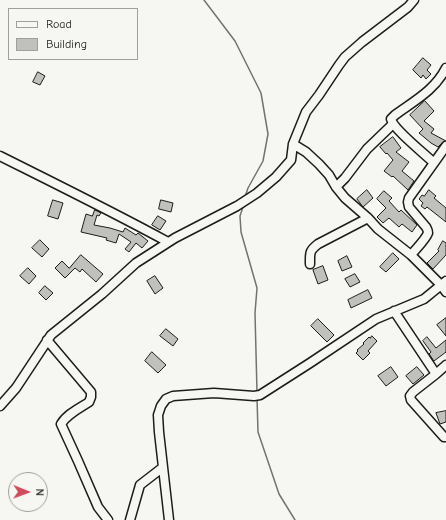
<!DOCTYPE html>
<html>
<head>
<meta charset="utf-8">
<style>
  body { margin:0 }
  #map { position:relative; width:446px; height:520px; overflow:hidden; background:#f6f6f2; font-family:"Comic Neue",sans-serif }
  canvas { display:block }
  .legend { position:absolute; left:8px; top:8px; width:130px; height:52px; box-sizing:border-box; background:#f6f6f2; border:1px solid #9f9f9c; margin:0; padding:5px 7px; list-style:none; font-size:12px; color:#1c1c1c }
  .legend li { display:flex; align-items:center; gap:8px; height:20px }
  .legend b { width:20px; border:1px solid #9f9f9c }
  .north { position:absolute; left:8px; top:472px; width:40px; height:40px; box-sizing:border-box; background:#f6f6f2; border:1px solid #9f9f9c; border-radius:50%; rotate:91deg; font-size:11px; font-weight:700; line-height:16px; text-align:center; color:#1c1c1c }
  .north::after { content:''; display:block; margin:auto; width:14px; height:18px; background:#d1495b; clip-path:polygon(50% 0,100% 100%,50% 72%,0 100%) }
</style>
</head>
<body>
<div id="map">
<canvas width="446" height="520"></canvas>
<ul class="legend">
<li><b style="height:5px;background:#f6f6f2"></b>Road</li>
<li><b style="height:11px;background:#c0c0bd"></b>Building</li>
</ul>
<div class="north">N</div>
</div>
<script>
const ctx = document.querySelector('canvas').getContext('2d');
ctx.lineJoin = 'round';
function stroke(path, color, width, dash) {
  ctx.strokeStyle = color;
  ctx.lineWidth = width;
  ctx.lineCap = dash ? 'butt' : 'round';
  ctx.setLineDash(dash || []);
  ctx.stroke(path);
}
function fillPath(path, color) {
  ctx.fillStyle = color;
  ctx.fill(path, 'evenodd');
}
stroke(new Path2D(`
  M204,0l31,41 26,52 7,41 -5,27 -15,27 -3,9
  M243,207l-3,9 1,16 16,56 -2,25 2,79
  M257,398l1,34 21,62 16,26`), '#727271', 1.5);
const building = new Path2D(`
  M423,58l8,7 -4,5 4,4 -5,5 -3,-4 -2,3 -8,-8z
  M38,72l7,4 -5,9 -7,-3z
  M425,101l9,10 -10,10 10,8 -3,4 15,8 -4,2 -4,4 -7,-4 -12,-10 4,-4 -13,-14z
  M393,137l8,11 -5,4 13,10 -7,9 12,10 -6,9 -15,-14 -1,1 -8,-6 9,-11 -6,-7 -1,1 -6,-7z
  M367,190l6,8 -10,9 -6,-8z
  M429,190l7,6 -2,2 12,10v14l-19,-15 -2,2 -4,-3 2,-3 -4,-4 3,-4 2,1z
  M384,191l8,7 -3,3 10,11 2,-2 16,15 -5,7 -10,-8 -3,3 -10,-9 -6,5 -6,-6 9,-9 -9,-9z
  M53,200l10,3 -5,16 -10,-3z
  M161,200l12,3 -2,9 -12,-3z
  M95,210l6,3 -2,3 -2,-1 -3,10 16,3 13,4 2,-4 11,7 2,-2 10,8 -6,7 -6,-5 -7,9 -4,-3 6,-7 -12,-8 -3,9 -10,-3 1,-2 -26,-6 5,-18 6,2z
  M158,216l8,5 -6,9 -8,-5z
  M40,240l9,9 -7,8 -10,-9z
  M443,241l3,2v12l-13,14 -6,-6 12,-12 -1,-1z
  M393,253l6,6 -13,13 -6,-5z
  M81,255l22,19 -7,8 -14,-13 -2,3 -5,-4 -10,10 -10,-10 7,-7 7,7z
  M347,256l5,11 -10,4 -4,-10z
  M323,266l5,14 -10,4 -5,-14z
  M28,268l8,8 -7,8 -9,-8z
  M355,274l5,8 -10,5 -5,-8z
  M155,276l8,12 -8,6 -8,-13z
  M45,286l8,7 -7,7 -7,-7z
  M368,290l4,8 -21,10 -3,-8z
  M446,318v18l-9,-11z
  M318,319l16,16 -7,7 -16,-16z
  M166,329l12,10 -5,7 -13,-10z
  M372,336l5,5 -9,10 2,2 -7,7 -7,-7 2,-2 -1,-1 7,-6 -1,-1 6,-6 1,1z
  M427,337l9,11 10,-8v12l-12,9 -5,-7 2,-2 -8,-11z
  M152,352l14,13 -8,8 -13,-12z
  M391,367l7,10 -12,9 -8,-10z
  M417,367l7,8 -11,9 -7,-8z
  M446,411v11l-6,2 -4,-11z`);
fillPath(building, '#c0c0bd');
stroke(building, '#1c1c1c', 1);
const minor = new Path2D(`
  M293,144l13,8 13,12 10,11 7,12 9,11 23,20 10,11 33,26 30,30 5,7
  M0,156c56,28 113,56 168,86
  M434,163c-9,-9 -41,-34 -43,-44l4,-4c19,-14 40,-25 51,-47
  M336,187l9,-9 22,-29 26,-25
  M411,255c4,-5 15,-16 17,-22 0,-3 -1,-4 -2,-6l-17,-20 -1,-5 1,-4 37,-52
  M310,264c0,-11 -1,-13 8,-20l50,-26
  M394,311l42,63 -23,18 -3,4 1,4 33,37h2
  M47,340l44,52v5l-2,5c-9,6 -22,12 -28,22l17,37 20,46 10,13
  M436,374l10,-9
  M0,406l16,-18 35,-53 51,-41 34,-31 39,-25 62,-32 20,-13 19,-16 15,-17 2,-16 13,-32 13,-17 20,-30 6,-8 17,-15 46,-35 6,-7
  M130,520l10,-35 22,-17
  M169,520l-10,-88 -1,-17 3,-9 5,-7 7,-3 41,-3 40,3 6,-1 50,-32 66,-44 48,-20 22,-18`);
stroke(minor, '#1c1c1c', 11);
stroke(minor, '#f6f6f2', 8);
</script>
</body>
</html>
